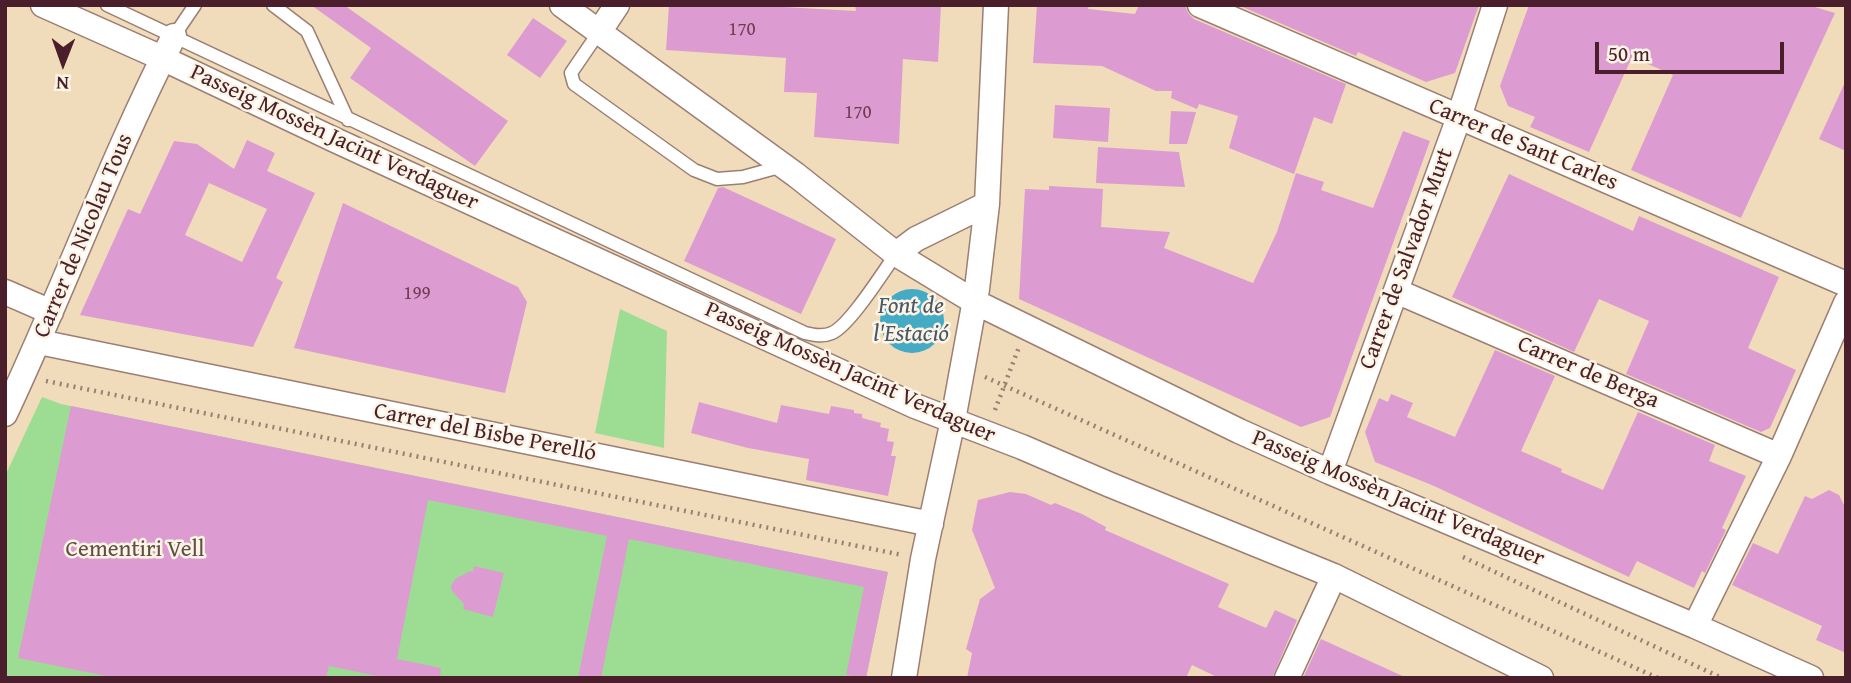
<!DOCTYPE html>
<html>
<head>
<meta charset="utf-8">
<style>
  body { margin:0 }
  #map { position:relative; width:1851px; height:683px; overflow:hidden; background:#f0dcbb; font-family:"Gentium Book Plus",serif }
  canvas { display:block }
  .frame { position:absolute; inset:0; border:7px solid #4a1f2b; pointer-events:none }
  .north { position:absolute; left:28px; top:28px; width:70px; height:70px; -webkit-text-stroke:5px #fcf5e5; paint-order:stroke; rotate:181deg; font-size:19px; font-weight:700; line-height:28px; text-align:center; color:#4a1f2b }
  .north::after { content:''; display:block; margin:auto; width:24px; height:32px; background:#4a1f2b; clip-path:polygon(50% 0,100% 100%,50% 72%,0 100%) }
  .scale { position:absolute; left:1595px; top:42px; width:189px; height:32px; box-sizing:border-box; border:4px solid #4a1f2b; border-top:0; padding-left:9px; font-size:21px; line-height:24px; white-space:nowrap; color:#4a1f2b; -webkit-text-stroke:5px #fcf5e5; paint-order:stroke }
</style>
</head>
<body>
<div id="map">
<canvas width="1851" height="683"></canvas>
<div class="frame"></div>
<div class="north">N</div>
<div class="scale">50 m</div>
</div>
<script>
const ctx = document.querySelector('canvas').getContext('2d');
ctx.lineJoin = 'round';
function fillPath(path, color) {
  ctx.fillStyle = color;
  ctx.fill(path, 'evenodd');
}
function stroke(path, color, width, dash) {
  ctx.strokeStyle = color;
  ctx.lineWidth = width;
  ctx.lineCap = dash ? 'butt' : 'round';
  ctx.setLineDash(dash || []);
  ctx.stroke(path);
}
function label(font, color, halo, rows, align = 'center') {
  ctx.font = font + ' "Gentium Book Plus",serif';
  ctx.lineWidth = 5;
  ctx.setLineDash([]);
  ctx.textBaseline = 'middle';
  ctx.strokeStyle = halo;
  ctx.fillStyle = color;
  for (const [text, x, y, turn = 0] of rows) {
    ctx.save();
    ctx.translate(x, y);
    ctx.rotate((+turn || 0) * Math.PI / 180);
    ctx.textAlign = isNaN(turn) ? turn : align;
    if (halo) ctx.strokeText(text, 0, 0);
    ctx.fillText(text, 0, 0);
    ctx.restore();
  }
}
fillPath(new Path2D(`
  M620,309l47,22 -3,117 -69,-15z
  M42,397l19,7 827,168 -22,106h-861v-202z`), '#9cdd93');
fillPath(new Path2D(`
  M880 321a32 32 0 1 1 64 0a32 32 0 1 1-64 0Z`), '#45abc5');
fillPath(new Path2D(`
  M311,5h33l164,116 -33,45 -125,-88 21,-30z
  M669,5h78l109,6 -1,-6h86l-3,57 -35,-3 -4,85 -85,-7 3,-44 -33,-1 2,-34 -120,-8z
  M1037,5h52l-1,4 47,5 4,-9h46l3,8 6,6 152,65 -14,40 -18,-7 -20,57 -65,-26 9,-32 -39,-12 -2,5 -26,-11 1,-7h-16l-54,-25 -69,-3z
  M1238,5h241l-24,68 -29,9 -68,-30 -2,4z
  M1529,5h279l27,8 -94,205 -110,-48 42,-95 -41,-18 -43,95 -59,-25 5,-10 -27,-11 -8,-20z
  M533,18l34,23 -27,37 -33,-23z
  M1846,80v71l-27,-12z
  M1055,105l55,3 -2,34 -55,-4z
  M1171,111l25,1 -9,32h-18z
  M1403,131l27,10 -100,276 -29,10 -282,-128 6,-110 24,1v-4l54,3 -2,38 69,5 -6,16 89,35 24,-51 19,-59 28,9 -3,8 52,18z
  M247,140l28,13 -8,18 48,22 -39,85 7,4 -30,65 -173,-32 48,-106 12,5 34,-73 23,3 37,25zM209,183l58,26 -25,53 -57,-27z
  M1098,147l81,5 6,35 -89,-4z
  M1509,174l124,57 6,-15 140,61 -31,71 48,22 -26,58 -9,4 -135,-58 23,-53 -50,-22 -25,53 -122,-55z
  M723,187l113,52 -35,75 -117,-53 34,-73z
  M343,203l175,84 9,15 -22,91 -211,-45z
  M1495,350l60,26 -34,75 41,18 -1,3 42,18 35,-78 77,33 -6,16 37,15 -24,52 4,2 -21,43 -3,-2 -8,17 -57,-27 -8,16 -195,-91 -59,-24 -10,-30 14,-34 9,4 3,-8 22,9 -6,14 48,20z
  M699,402l78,21 4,-18 48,9 2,-8 23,4v3l8,1v4l19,5 -1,4 9,2 -2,12 7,1 -3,14h5l-8,40 -82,-16 3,-21 -61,-11 -57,-15z
  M71,406l817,166 -22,106 -20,-3 18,-88 -235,-48 -28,139h-23l29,-142 -179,-36 -31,159 44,9 -1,10h-54l-57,-12 -3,12h-210l-98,-20z
  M1829,490l10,5 7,14v144l-30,-13 6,-14 -90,-41 21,-42 25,11 27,-58 7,3z
  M1010,492l16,2 25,11 4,-2 27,11 24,13 -1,3 124,54 -11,23 48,21 9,-18 22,10 -25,58h-53l-27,-13 -6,13h-219l5,-25 -6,-4 14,-50 15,-11 -23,-58 6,-30z
  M474,566l30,7 -11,44 -30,-8 1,-5 -12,-13 -1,-5 4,-7 15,-8 3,1z
  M1321,639l86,39h-104z`), '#dd9cd1');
const lane = new Path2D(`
  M107,5l698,328c9,2 18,4 27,0 18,-8 51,-61 64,-79
  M273,5l34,26 41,89
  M599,32l-28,41 3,11 120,86 23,9 26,-2 40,-11
  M174,36l21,-31`);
const street = new Path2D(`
  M43,5l119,53 175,83 578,265 107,41 86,37 226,92 207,102
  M562,5l234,170 100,79 79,48 264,129 91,41 365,154 116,52
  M1200,5l646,279
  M599,32l18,-27
  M896,254l20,-15 71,-35
  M1396,291l383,165
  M5,292l46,20
  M39,342l892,182
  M5,414c59,-125 106,-255 169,-378
  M1330,472l129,-355 36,-112
  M1695,626l84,-170 67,-153
  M904,678l19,-119 30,-139 24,-131 10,-85 9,-199
  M1287,678l47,-102`);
stroke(lane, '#9d7e73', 15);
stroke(street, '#9d7e73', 27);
stroke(new Path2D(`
  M985,377l673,301
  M46,381l856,174
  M995,410l24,-63
  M1463,557l259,121`), '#9d7e73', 4.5, [2, 5]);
stroke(lane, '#fff', 12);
stroke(street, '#fff', 24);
label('19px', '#6f3e54', null, [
  ["170",742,30],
  ["170",858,113],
  ["199",417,294]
]);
label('23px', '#4a1f2b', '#fcf5e5', [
  ["Passeig Mossèn Jacint Verdaguer",334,138,25],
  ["Carrer de Sant Carles",1523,145,23],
  ["Carrer de Nicolau Tous",84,236,-67],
  ["Carrer de Salvador Murt",1407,259,-70],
  ["Passeig Mossèn Jacint Verdaguer",850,373,24],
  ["Carrer de Berga",1588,373,23],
  ["Carrer del Bisbe Perelló",485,433,11],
  ["Passeig Mossèn Jacint Verdaguer",1398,499,23]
]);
label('23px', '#5e4e45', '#fcf5e5', [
  ["Cementiri Vell",135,550]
]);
label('italic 24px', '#485769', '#fcf5e5', [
  ["Font de",911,307],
  ["l'Estació",911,335]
]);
</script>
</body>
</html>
